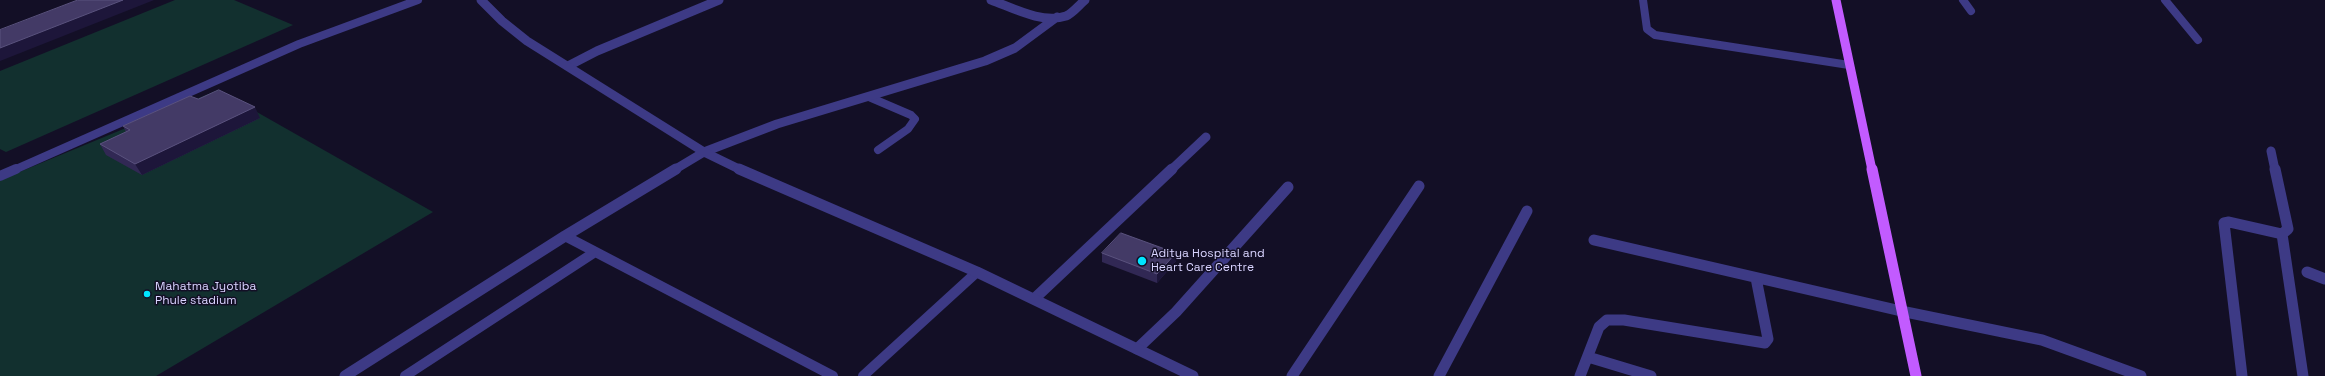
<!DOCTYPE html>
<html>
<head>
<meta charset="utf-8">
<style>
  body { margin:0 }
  canvas { display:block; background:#130f26 }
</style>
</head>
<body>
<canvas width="2325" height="376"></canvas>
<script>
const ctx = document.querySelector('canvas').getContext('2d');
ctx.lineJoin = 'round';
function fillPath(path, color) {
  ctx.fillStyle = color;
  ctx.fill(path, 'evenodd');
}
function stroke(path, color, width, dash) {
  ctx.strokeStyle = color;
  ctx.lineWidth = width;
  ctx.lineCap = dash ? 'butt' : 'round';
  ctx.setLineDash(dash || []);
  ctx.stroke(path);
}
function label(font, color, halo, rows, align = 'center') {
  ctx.font = font + ' "Space Grotesk",sans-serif';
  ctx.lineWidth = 3;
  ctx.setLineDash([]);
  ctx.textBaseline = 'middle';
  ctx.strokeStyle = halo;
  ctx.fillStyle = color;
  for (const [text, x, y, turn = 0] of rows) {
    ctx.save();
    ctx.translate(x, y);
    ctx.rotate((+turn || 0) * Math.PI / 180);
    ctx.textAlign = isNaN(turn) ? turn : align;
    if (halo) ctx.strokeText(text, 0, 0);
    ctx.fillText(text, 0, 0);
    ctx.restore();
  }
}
fillPath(new Path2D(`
  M175,0h59l59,25 -287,127 -6,-3v-78z
  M218,90l215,122 -277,164h-156v-196z`), '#12302f');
stroke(new Path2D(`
  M1643,0l4,29 8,6 194,30
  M1963,0l8,11
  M2165,0l33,40
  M869,97l42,18 4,4 -7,10 -30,21
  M14,170l285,-126 119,-44`), '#3d3a85', 8);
stroke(new Path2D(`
  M0,176l16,-7
  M565,236l268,140
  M405,376l190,-124
  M863,376l114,-104`), '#3d3a85', 10);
stroke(new Path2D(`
  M991,0c22,8 51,24 75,16 7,-3 13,-11 19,-16
  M568,66l29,-15 122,-51
  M2271,151l4,19
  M704,152l73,-28 208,-63 30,-13 42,-31
  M1171,170l35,-33`), '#3d3a85', 9);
stroke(new Path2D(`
  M2282,234l21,142
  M1594,240l307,71 141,29 99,36
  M2307,272l18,7
  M1034,299l138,-130
  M1137,349l39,-37 112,-125
  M1588,357l63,19
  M1292,376l127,-190
  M1439,376l88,-165
  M1580,376l19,-49 8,-7h17l141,23 3,-4 -12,-61
  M2242,376l-18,-153 5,-1 53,12 6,-5 -13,-60`), '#3d3a85', 11);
stroke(new Path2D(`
  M481,0l21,21 25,20 177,111 37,18
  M674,170l30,-18`), '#3d3a85', 9);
stroke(new Path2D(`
  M739,169l238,103 216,104
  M345,376l220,-140 111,-67`), '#3d3a85', 11);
stroke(new Path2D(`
  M1836,0l36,170`), '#c25bff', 9);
stroke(new Path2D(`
  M1872,169l44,207`), '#c25bff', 11);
fillPath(new Path2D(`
  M198,99l62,19 -118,57 -36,-20 -6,-11 26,-12 -3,-6z
  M1102,253h74v8l-19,22 -55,-21z`), '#312854');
fillPath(new Path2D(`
  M123,0h31l-154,61v-13z
  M255,107l5,11 -118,57 -7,-11z
  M1176,253v8l-19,22v-9z`), '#1d163a');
const building = new Path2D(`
  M78,0h45l-123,48v-18z
  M219,90l36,17 -120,57 -35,-20 30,-14 -7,-4 67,-30 8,3z
  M1121,233l55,20 -19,21 -55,-21z`);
fillPath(building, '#433a66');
stroke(building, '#5a527e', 1);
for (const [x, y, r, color] of [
  [1142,261,5,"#00e5ff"],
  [147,294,4,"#00e5ff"]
]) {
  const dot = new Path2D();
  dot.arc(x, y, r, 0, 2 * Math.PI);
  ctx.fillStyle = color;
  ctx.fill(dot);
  stroke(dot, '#130f26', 1.5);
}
label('12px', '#d9d4ff', '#130f26', [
  ["Aditya Hospital and",1151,254],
  ["Heart Care Centre",1151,268],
  ["Mahatma Jyotiba",155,287],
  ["Phule stadium",155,301]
], 'left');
</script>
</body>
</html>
